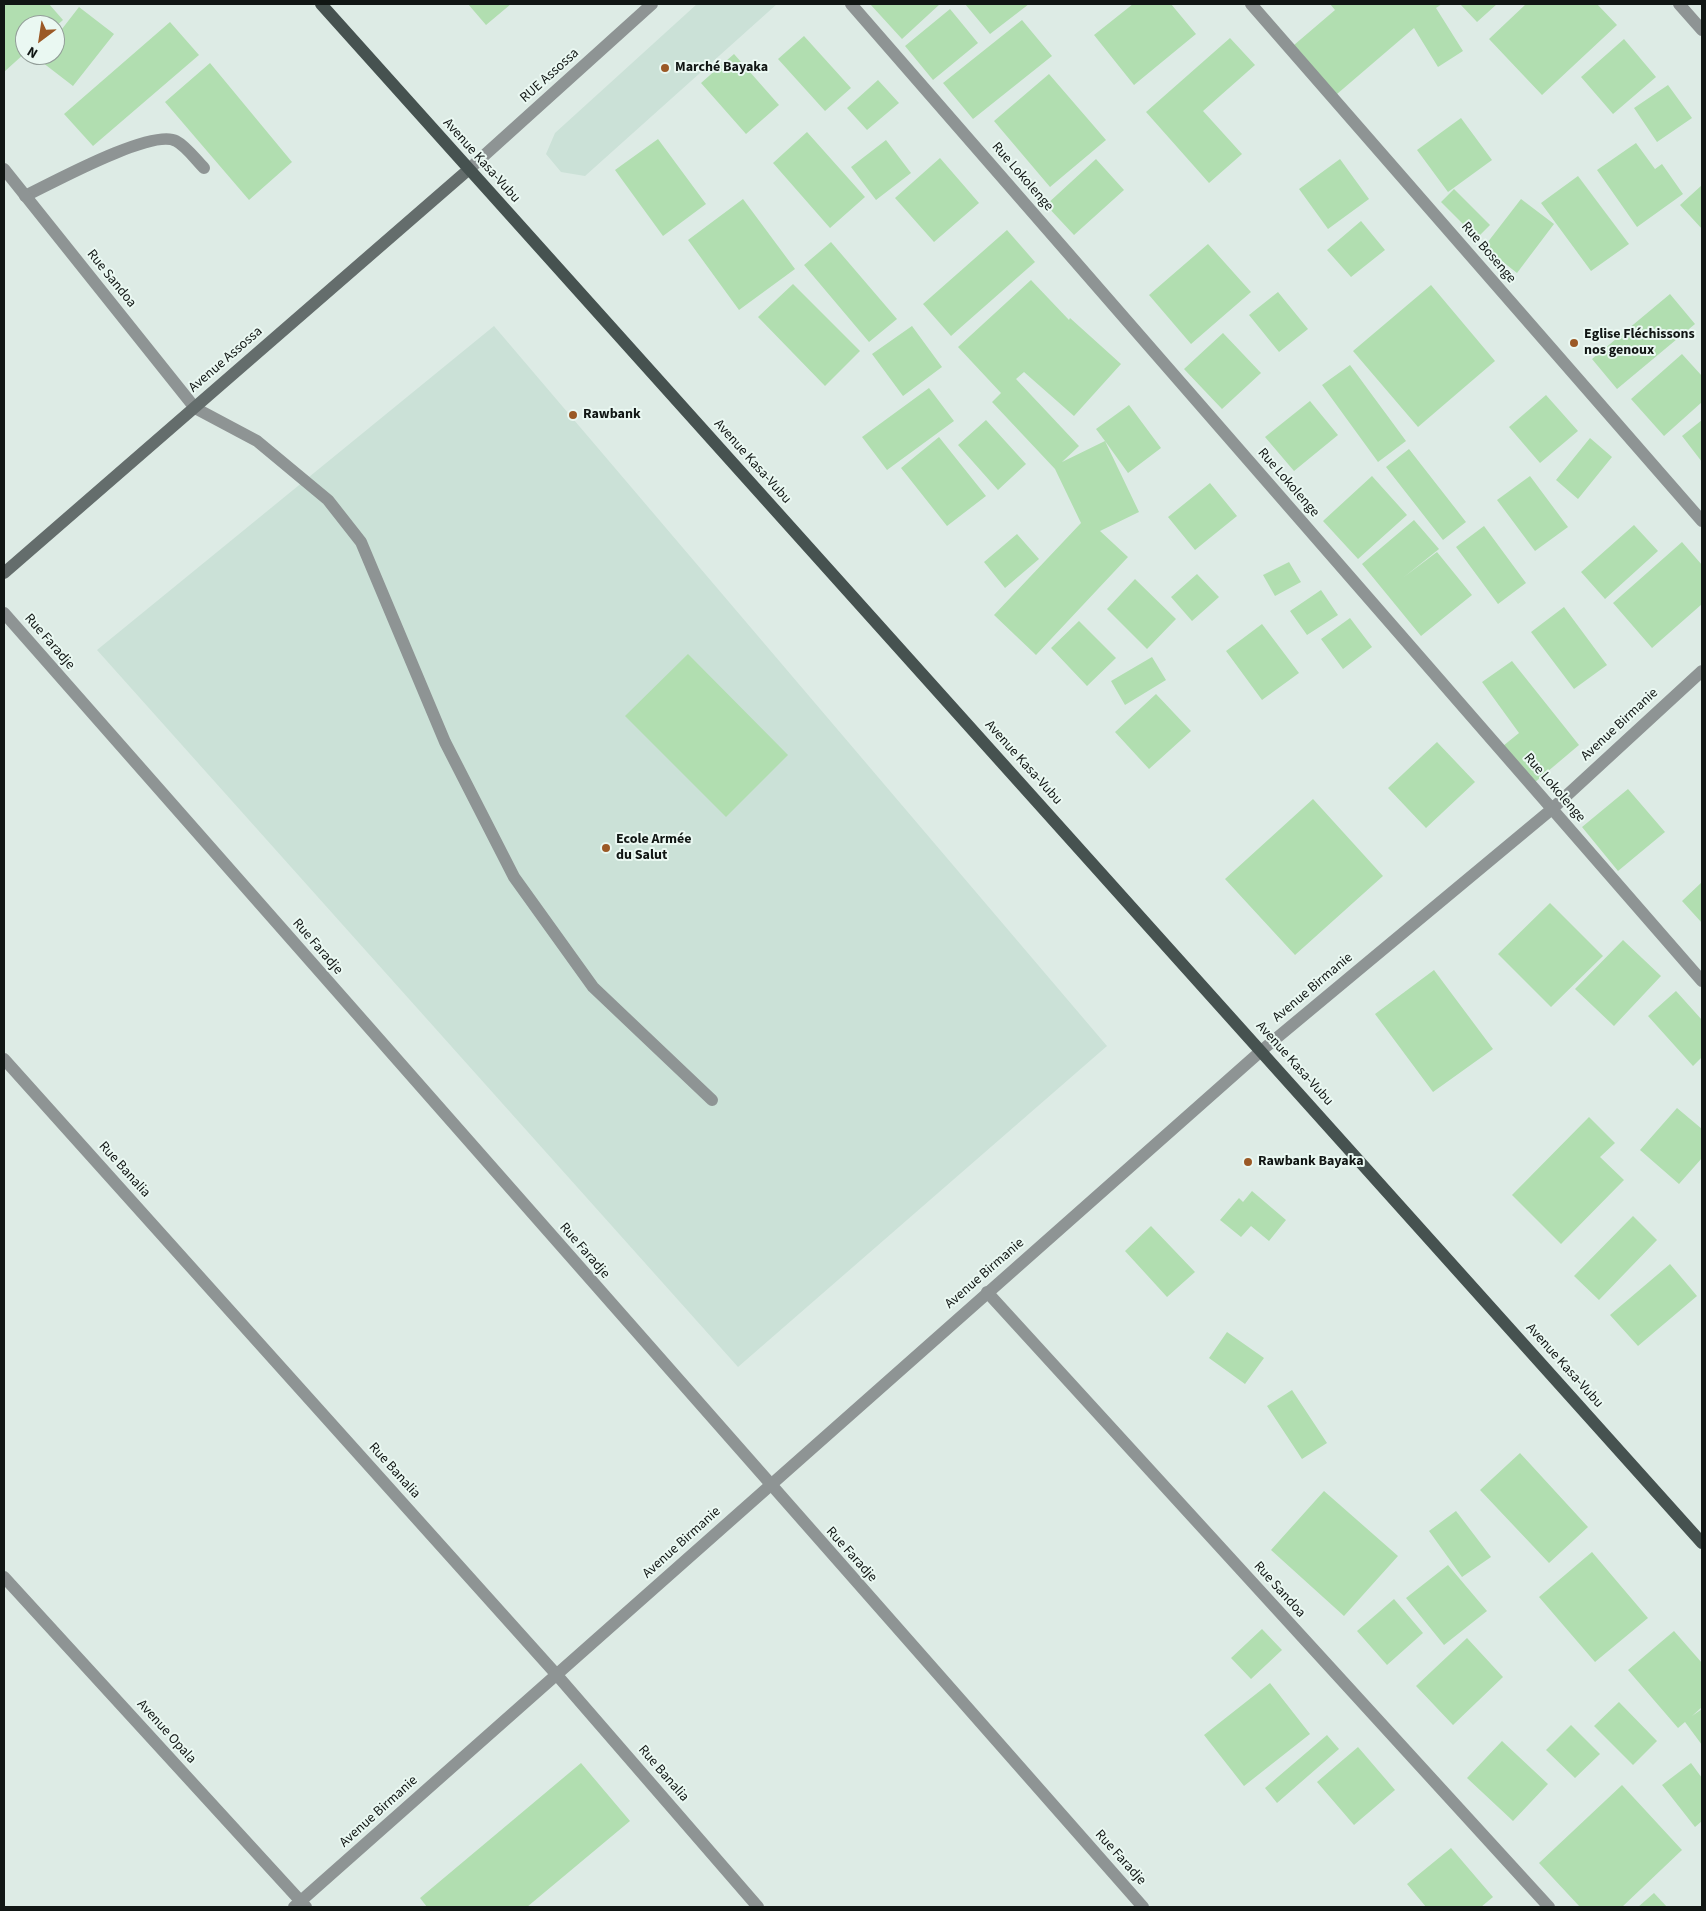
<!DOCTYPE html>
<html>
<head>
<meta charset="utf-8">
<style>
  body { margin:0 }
  #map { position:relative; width:1706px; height:1911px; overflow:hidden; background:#ddebe5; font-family:"Source Sans 3",sans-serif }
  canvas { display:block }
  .frame { position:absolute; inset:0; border:5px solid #111614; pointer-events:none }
  .north { position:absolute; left:15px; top:15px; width:50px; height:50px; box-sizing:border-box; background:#eaf8f2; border:1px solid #939e99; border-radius:50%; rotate:211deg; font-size:14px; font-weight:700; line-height:20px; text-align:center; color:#111614 }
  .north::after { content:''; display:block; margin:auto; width:18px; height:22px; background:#9b5926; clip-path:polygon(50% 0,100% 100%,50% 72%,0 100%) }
</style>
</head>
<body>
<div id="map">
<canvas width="1706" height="1911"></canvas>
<div class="frame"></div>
<div class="north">N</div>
</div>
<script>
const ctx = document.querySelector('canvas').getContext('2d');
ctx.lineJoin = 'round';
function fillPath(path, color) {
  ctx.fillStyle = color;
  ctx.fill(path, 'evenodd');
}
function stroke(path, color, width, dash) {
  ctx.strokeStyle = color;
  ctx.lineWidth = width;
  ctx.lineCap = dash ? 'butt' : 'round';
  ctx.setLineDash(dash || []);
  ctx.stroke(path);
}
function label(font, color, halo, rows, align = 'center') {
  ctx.font = font + ' "Source Sans 3",sans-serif';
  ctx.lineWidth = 4;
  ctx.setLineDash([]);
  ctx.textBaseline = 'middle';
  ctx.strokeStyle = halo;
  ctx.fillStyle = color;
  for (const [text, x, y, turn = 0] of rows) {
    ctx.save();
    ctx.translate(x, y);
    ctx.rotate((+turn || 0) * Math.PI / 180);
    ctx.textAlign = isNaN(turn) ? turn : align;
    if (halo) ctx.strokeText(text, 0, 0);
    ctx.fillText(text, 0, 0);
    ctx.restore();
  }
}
fillPath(new Path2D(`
  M697,4h80l-192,172 -24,-4 -15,-18 9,-21z
  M494,326l613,720 -369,321 -641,-717z`), '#cbe1d7');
fillPath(new Path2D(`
  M4,4h45l14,16 -8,7v-2h-30v28l-21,19z
  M468,4h43l-25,21z
  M870,4h70l-38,35z
  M965,4h64l-39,30z
  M1133,4h38l25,30 -62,51 -40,-50z
  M1330,4h112l-6,4 27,43 -25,16 -24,-39 -84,72 -43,-49 48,-41z
  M1460,4h37l-20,18z
  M1526,4h71l20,21 -75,70 -53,-56z
  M79,7l35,27 -41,52 -35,-27 3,-4h14v-17z
  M950,9l28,34 -45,37 -28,-34z
  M1022,20l30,36 -79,63 -30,-36z
  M170,22l29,33 -106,91 -29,-32z
  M804,36l47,52 -26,23 -47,-52z
  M1230,38l25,27 -52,46 39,43 -33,29 -63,-71z
  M1624,39l32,38 -43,37 -32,-37z
  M734,54l45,51 -33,29 -45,-51z
  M210,63l82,99 -43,38 -84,-98z
  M1049,74l57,66 -56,47 -56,-66z
  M878,80l21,23 -32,27 -20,-22z
  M1668,85l24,33 -35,24 -23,-34z
  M1461,118l31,42 -44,32 -31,-42z
  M807,132l58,65 -35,31 -57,-65z
  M658,139l48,65 -43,32 -48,-66z
  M886,140l25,33 -35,27 -25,-33z
  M1636,143l19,26 7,-5 21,30 -46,33 -40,-57z
  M940,158l39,45 -45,39 -39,-44z
  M1096,159l28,31 -50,45 -28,-30z
  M1340,159l29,40 -41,30 -29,-40z
  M1578,176l51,68 -38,27 -50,-68z
  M1702,185v44l-22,-24z
  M1454,189l36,36 -13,13 -36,-36z
  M743,199l52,70 -56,41 -51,-70z
  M1521,199l33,25 -37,49 -33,-26z
  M1361,221l24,29 -34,27 -24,-27z
  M1007,230l28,32 -84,74 -28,-32z
  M831,242l66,77 -28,23 -65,-77z
  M1208,244l43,48 -60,52 -42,-49z
  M1031,280l38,40 1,-2 51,46 -47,52 -50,-44 -8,7 63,67 -17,16 43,-21 -9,-12 33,-24 32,43 -33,25 -23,-32 34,71 -39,19 28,26 -92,98 -42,-40 87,-92 -26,-54 -63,-67 9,-9 -43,-46z
  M793,284l67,67 -35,35 -67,-69z
  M1431,285l64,76 -77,66 -65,-76z
  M1278,292l30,37 -29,23 -30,-37z
  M1670,294l25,30 -78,65 -25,-30z
  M912,326l30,41 -39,29 -31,-42z
  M1223,333l38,40 -39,36 -38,-40z
  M1682,354l20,22v26l-38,34 -33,-37z
  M1350,365l56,76 -28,21 -56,-77z
  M929,388l25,33 -67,49 -25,-33z
  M1546,395l32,36 -38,32 -31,-36z
  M1310,401l28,34 -44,36 -29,-34z
  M986,420l40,44 -28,26 -40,-45z
  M1702,420v42l-20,-26z
  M939,437l47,59 -39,30 -46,-58z
  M1590,438l22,19 -34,42 -22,-19z
  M1409,449l57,73 -23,18 -57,-73z
  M1372,476l35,39 -49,44 -35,-38z
  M1530,476l38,51 -33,24 -38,-51z
  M1210,483l27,33 -42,34 -27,-33z
  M1414,520l25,29 -35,28 33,-25 35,43 -51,41 -59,-72z
  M1634,525l24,26 -53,48 -24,-27z
  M1484,526l42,57 -28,21 -42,-57z
  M1017,534l22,25 -34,29 -21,-26z
  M1682,542l20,23v39l-50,44 -39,-45z
  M1289,562l12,20 -26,14 -12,-21z
  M1197,574l22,23 -27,24 -21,-24z
  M1135,579l41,40 -29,30 -40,-40z
  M1321,590l17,25 -31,20 -17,-24z
  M1564,607l43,58 -33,24 -43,-57z
  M1350,618l22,29 -29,22 -22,-30z
  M1079,621l37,37 -29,28 -36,-38z
  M1262,624l37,49 -37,27 -36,-49z
  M688,654l100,101 -62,62 -101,-101z
  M1152,657l14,23 -41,25 -14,-24z
  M1512,661l67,84 -45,38 -31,-37 16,-13 -37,-51z
  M1156,694l35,37 -42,38 -34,-37z
  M1437,742l38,40 -49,46 -38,-40z
  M1628,789l37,43 -47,39 -36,-44z
  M1313,799l70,77 -88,79 -70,-76z
  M1702,882v41l-20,-22z
  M1550,903l53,53 -52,51 -53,-53z
  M1623,940l38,36 -47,50 -39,-37z
  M1434,970l59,79 -60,43 -58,-78z
  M1676,991l26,29v37l-9,9 -45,-50z
  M1677,1108l25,21v29l-23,26 -39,-34z
  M1589,1117l26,26 -15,14 24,23 -63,64 -49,-49z
  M1252,1191l34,29 -17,21 -18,-15 -10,11 -21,-17 19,-22 4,4z
  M1633,1216l24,24 -58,60 -25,-24z
  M1151,1226l44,46 -28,25 -42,-46z
  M1670,1264l27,32 -59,50 -28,-31z
  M1227,1332l37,26 -19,26 -36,-26z
  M1292,1390l35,53 -25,16 -35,-53z
  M1520,1453l68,74 -39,36 -69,-73z
  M1324,1491l74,65 -54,60 -73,-66z
  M1456,1511l35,46 -29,20 -33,-46z
  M1592,1552l56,66 -53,44 -56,-65z
  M1448,1565l39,46 -43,34 -38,-47z
  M1394,1599l29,34 -36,32 -30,-34z
  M1262,1629l20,21 -31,29 -20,-21z
  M1674,1631l28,32v44l-10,9 10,-7v36l-17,-23 -7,6 -50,-58z
  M1467,1638l36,39 -50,48 -37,-39z
  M1270,1683l40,51 -66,52 -40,-51z
  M1619,1702l38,39 -24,24 -39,-39z
  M1571,1725l29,29 -25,24 -29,-28z
  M1327,1735l12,14 -62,54 -12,-15z
  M1502,1741l46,43 -35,37 -46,-43z
  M1358,1747l37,43 -41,35 -37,-43z
  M581,1763l49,58 -103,86h-100l-7,-9z
  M1691,1763l11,15v43l-7,6 -33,-42z
  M1622,1785l60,65 -60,57h-42l-41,-44z
  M1451,1848l42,49 -12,10h-55l-19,-23z
  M1654,1893l13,14h-29z`), '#b1deb0');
stroke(new Path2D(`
  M25,196c27,-13 127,-68 151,-55 10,5 20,19 28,27
  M195,408l62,33 71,59 33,42 84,200 69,135 79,110 119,113`), '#8e9494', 12);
stroke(new Path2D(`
  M851,4l851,977
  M1251,4l451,517
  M1679,4l23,26
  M4,169l191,239
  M4,613l1139,1294
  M1261,1051l291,-242 150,-138
  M4,1059l552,615 202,233
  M987,1292l562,615
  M4,1577l302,330`), '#8e9494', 12);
stroke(new Path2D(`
  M468,170l184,-166
  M294,1907l967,-856`), '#8e9494', 12);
stroke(new Path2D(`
  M4,573l464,-403`), '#646d6c', 12);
stroke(new Path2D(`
  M321,4l1381,1539`), '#465250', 12);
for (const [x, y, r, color] of [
  [665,68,5,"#9b5926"],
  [1574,343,5,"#9b5926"],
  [573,415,5,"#9b5926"],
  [606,848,5,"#9b5926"],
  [1248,1162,5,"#9b5926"]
]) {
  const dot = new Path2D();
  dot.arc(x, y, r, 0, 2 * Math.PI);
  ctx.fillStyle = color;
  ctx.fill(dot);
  stroke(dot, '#eaf8f2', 2);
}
label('bold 14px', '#111614', '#eaf8f2', [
  ["Marché Bayaka",675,68],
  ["Eglise Fléchissons",1584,335],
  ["nos genoux",1584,351],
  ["Rawbank",583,415],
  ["Ecole Armée",616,840],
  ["du Salut",616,856],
  ["Rawbank Bayaka",1258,1162]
], 'left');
label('14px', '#111614', '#eaf8f2', [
  ["RUE Assossa",550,76,-42],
  ["Avenue Kasa-Vubu",481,161,48],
  ["Rue Lokolenge",1022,177,49],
  ["Rue Bosenge",1488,253,49],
  ["Rue Sandoa",111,279,51],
  ["Avenue Assossa",226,360,-41],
  ["Avenue Kasa-Vubu",752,462,48],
  ["Rue Lokolenge",1288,483,49],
  ["Rue Faradje",49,642,49],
  ["Avenue Birmanie",1620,725,-43],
  ["Avenue Kasa-Vubu",1023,763,48],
  ["Rue Lokolenge",1554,788,49],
  ["Rue Faradje",317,947,49],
  ["Avenue Birmanie",1313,988,-40],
  ["Avenue Kasa-Vubu",1294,1064,48],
  ["Rue Banalia",124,1170,48],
  ["Rue Faradje",584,1251,49],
  ["Avenue Birmanie",985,1274,-41],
  ["Avenue Kasa-Vubu",1564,1366,48],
  ["Rue Banalia",394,1471,48],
  ["Avenue Birmanie",682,1543,-42],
  ["Rue Faradje",851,1555,48],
  ["Rue Sandoa",1279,1590,48],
  ["Avenue Opala",166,1732,48],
  ["Rue Banalia",663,1774,49],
  ["Avenue Birmanie",379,1812,-42],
  ["Rue Faradje",1120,1858,48]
]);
</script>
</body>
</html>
